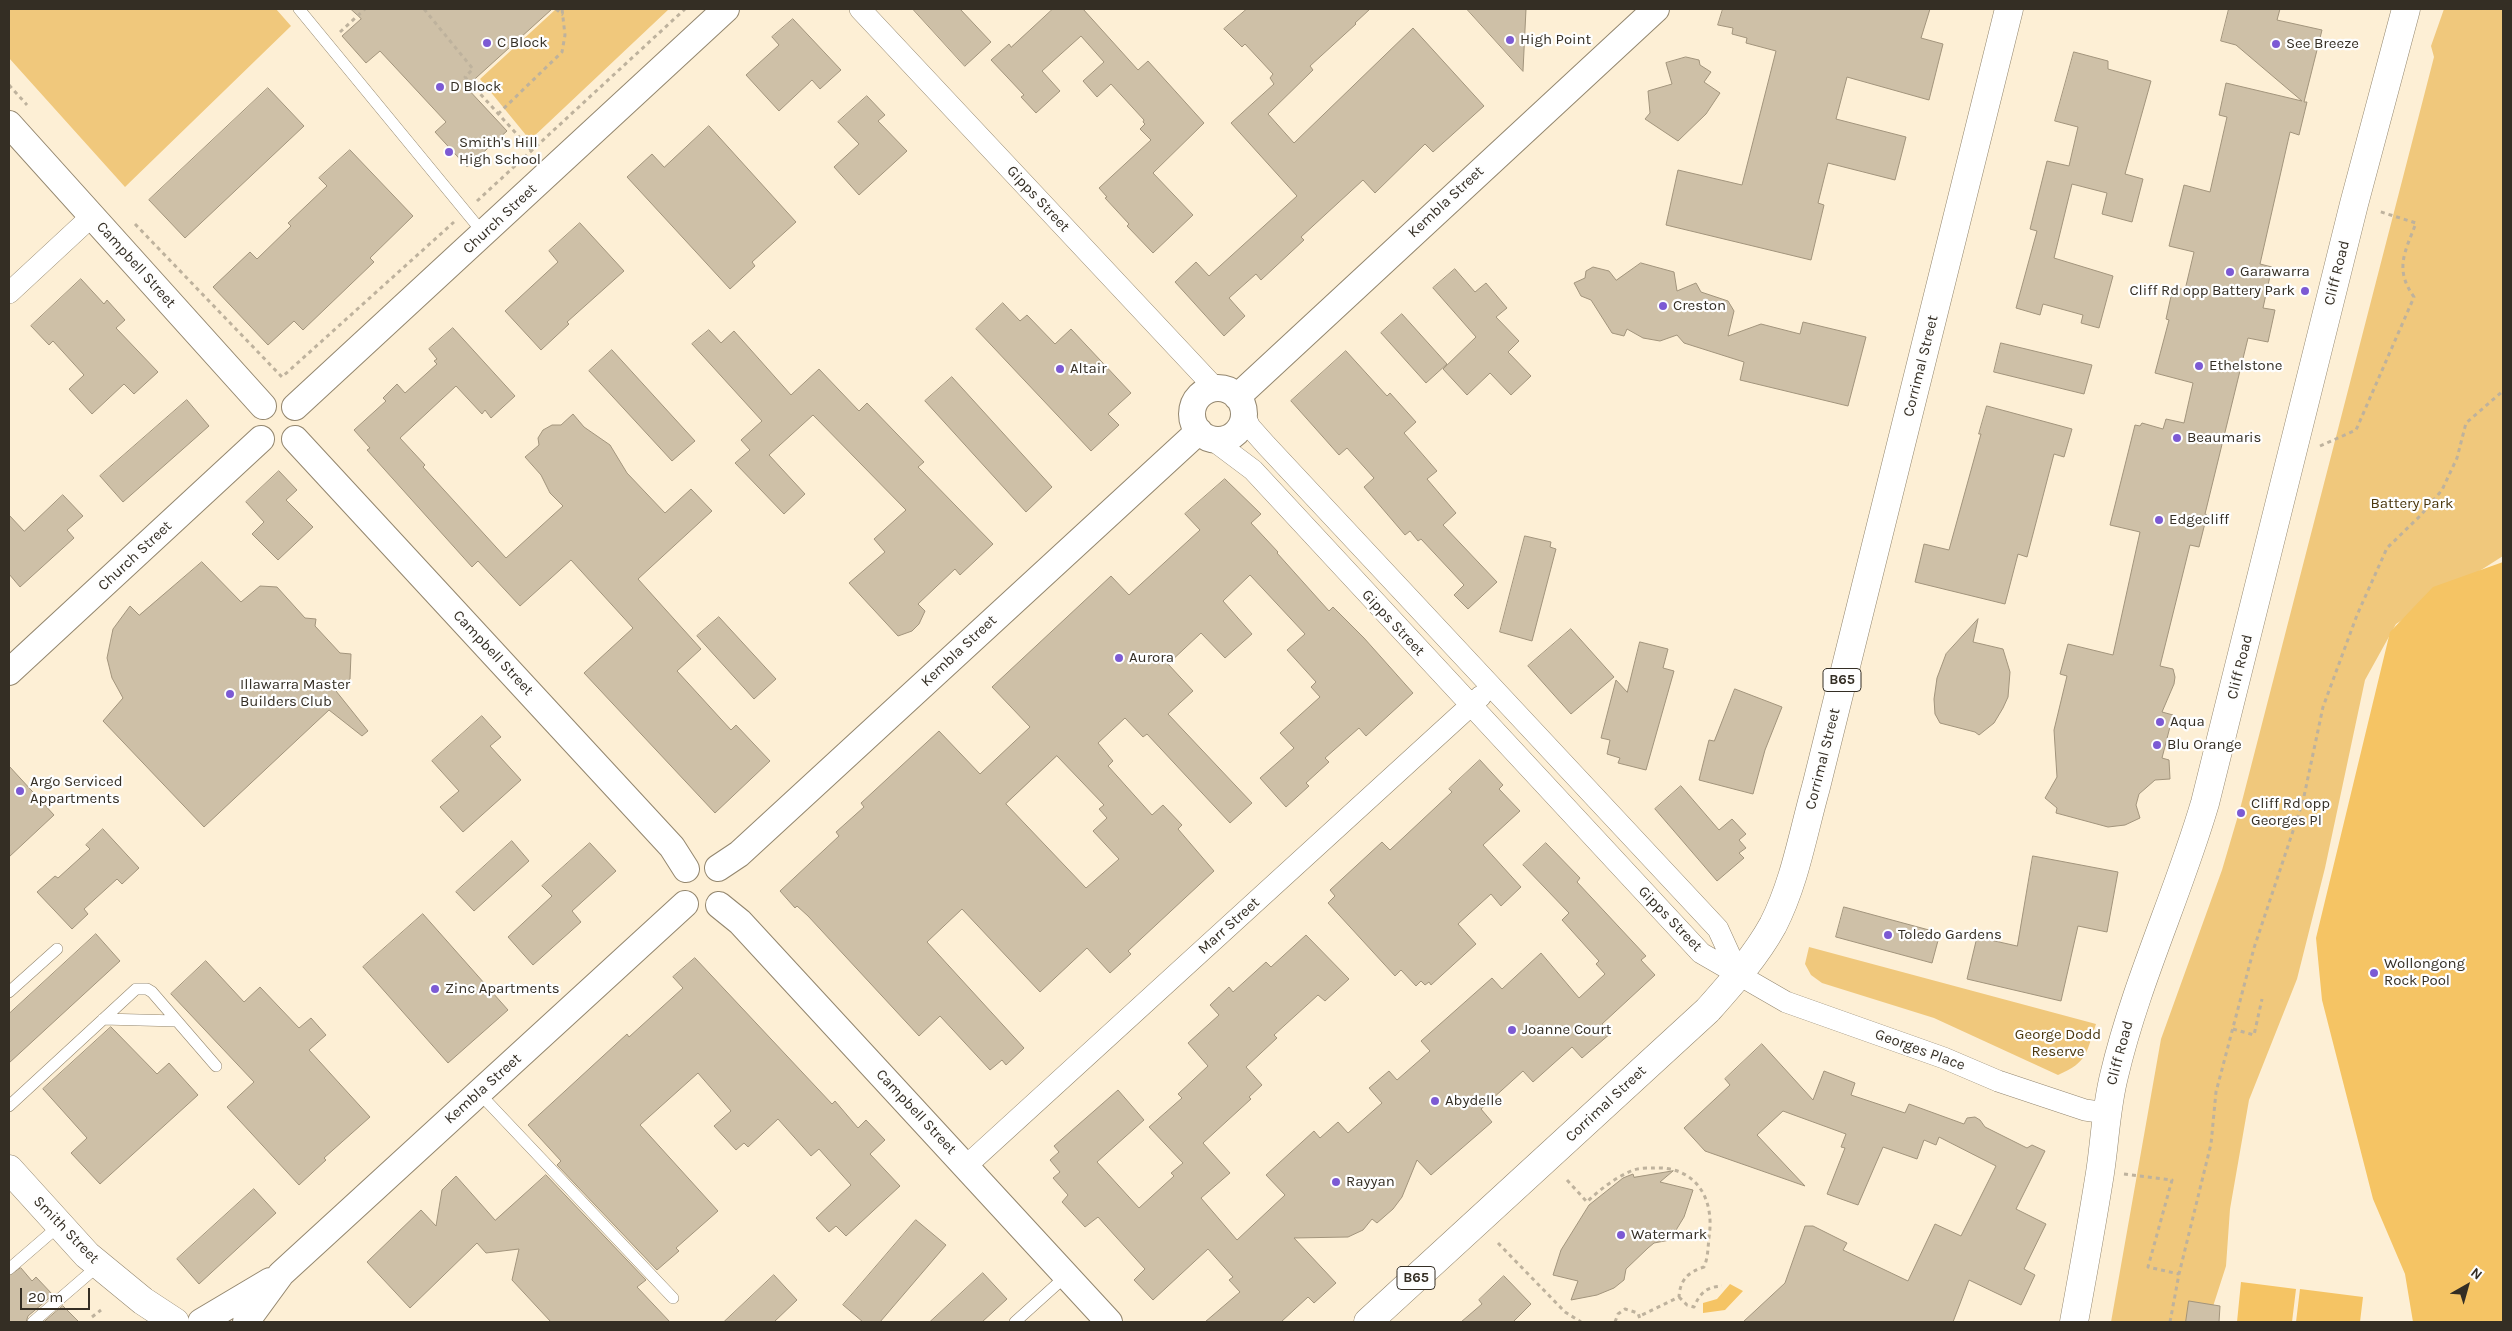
<!DOCTYPE html>
<html>
<head>
<meta charset="utf-8">
<style>
  body { margin:0 }
  #map { position:relative; width:2512px; height:1331px; overflow:hidden; background:#fdefd5; font-family:Karla,sans-serif }
  canvas { display:block }
  .frame { position:absolute; inset:0; border:10px solid #342e24; pointer-events:none }
  .north { position:absolute; left:2442px; top:1261px; width:50px; height:50px; -webkit-text-stroke:4px #fefefe; paint-order:stroke; rotate:38deg; font-size:14px; font-weight:700; line-height:20px; text-align:center; color:#342e24 }
  .north::after { content:''; display:block; margin:auto; width:18px; height:22px; background:#342e24; clip-path:polygon(50% 0,100% 100%,50% 72%,0 100%) }
  .scale { position:absolute; left:20px; top:1288px; width:70px; height:22px; box-sizing:border-box; border:2px solid #342e24; border-top:0; padding-left:6px; font-size:15px; line-height:18px; white-space:nowrap; color:#342e24; -webkit-text-stroke:4px #fefefe; paint-order:stroke }
</style>
</head>
<body>
<div id="map">
<canvas width="2512" height="1331"></canvas>
<div class="frame"></div>
<div class="north">N</div>
<div class="scale">20 m</div>
</div>
<script>
const ctx = document.querySelector('canvas').getContext('2d');
ctx.lineJoin = 'round';
function fillPath(path, color) {
  ctx.fillStyle = color;
  ctx.fill(path, 'evenodd');
}
function stroke(path, color, width, dash) {
  ctx.strokeStyle = color;
  ctx.lineWidth = width;
  ctx.lineCap = dash ? 'butt' : 'round';
  ctx.setLineDash(dash || []);
  ctx.stroke(path);
}
function label(font, color, halo, rows, align = 'center') {
  ctx.font = font + ' Karla,sans-serif';
  ctx.lineWidth = 4.5;
  ctx.setLineDash([]);
  ctx.textBaseline = 'middle';
  ctx.strokeStyle = halo;
  ctx.fillStyle = color;
  for (const [text, x, y, turn = 0] of rows) {
    ctx.save();
    ctx.translate(x, y);
    ctx.rotate((+turn || 0) * Math.PI / 180);
    ctx.textAlign = isNaN(turn) ? turn : align;
    if (halo) ctx.strokeText(text, 0, 0);
    ctx.fillText(text, 0, 0);
    ctx.restore();
  }
}
fillPath(new Path2D(`
  M9,9h267l15,17 -166,161 -116,-129z
  M556,9h113l-139,131 -50,-61z
  M2444,9h59v547l-107,68 -31,56 -40,188 -28,111 -48,121 -19,109 -4,57 -18,56h-97l50,-283 61,-169 18,-61 194,-752 -3,-11z
  M1809,947l287,77c-10,29 -8,38 -38,51l-124,-57 -112,-35 -11,-8 -6,-11z`), '#f0c87c');
fillPath(new Path2D(`
  M2503,562v760h-90l-8,-48 -32,-75 -51,-199 -6,-62 74,-306 43,-45z
  M2241,1282l55,7 -4,33h-55z
  M1730,1284l13,7 -18,19 -22,3v-10l14,-4z
  M2300,1289l63,8 -3,25h-64z`), '#f5c464');
const building = new Path2D(`
  M351,9h201l-86,78 41,44 -40,36 -32,-35 11,-10 -66,-71 -14,12 -24,-27 19,-17z
  M913,9h47l31,33 -26,24z
  M1053,9h30l55,61 10,-9 56,62 -51,50 40,42 -40,38 -26,-27 2,-2 -24,-26 2,-1 -8,-9 52,-48 -11,-11 5,-5 -2,-2 1,-2 -33,-36 -14,13 -14,-16 21,-19 -23,-26 -39,35 18,20 -24,22 -15,-16 3,-2 -33,-35 18,-16 2,3z
  M1247,9h123l-15,14 1,1 -46,42 3,4 -45,44 26,29 119,-115 71,78 -51,46 -8,-8 -50,49 -12,-13 -62,57 3,3 -43,40 -5,-6 -27,24 16,18 -21,20 -49,-54 21,-20 13,14 88,-80 -66,-73 43,-39 -4,-6 3,-4 -28,-30 -3,3 -18,-18z
  M1467,9h59l-3,62z
  M1723,9h207l-9,29 22,6 -14,56 -82,-23 -11,42 70,18 -11,43 -67,-17 -10,40 6,2 -13,55 -145,-35 12,-55 64,15 34,-134 -30,-8 1,-5 -15,-4 1,-6 -15,-3z
  M2229,9h51l-3,11 45,10 -18,72h3l-8,33 -9,-3 -30,132 12,3 -9,41 12,2 -7,32 -20,-4 -43,176 2,1 -8,32 -9,-2 -30,121 13,3 2,8 -1,7 -12,28 11,3 -11,43 7,2 1,19 -15,1 -16,14 -3,11 4,13 -15,7 -17,2 -52,-14 1,-5 -12,-10 12,-21 -3,-47 13,-54 -7,-2 8,-30 45,11 27,-123 -30,-7 25,-100 5,1 2,-3 21,6 3,-10 18,4 9,-40 -38,-10 14,-53 -3,-1 7,-32 12,3 9,-38 -25,-6 15,-61 26,7 17,-75 -8,-2 7,-32 76,18 -66,-56 -15,-4z
  M793,19l48,51 -21,19 -8,-9 -33,31 -33,-36 33,-30 -7,-8z
  M2074,52l34,9v8l43,12 -26,93 18,5 -11,43 -30,-8 5,-21 -35,-9 -18,74 59,18 -14,52 -18,-5 2,-8 -40,-11 -3,11 -24,-7 21,-77 -7,-2 17,-68 22,5 9,-39 -23,-6z
  M1686,57l13,3 1,5 11,7 -7,10 16,11 -14,21 -28,27 -33,-22 5,-6 -2,-22 24,-7 -6,-21z
  M268,88l36,38 -119,112 -36,-38z
  M867,96l18,19 -7,6 29,30 -48,44 -25,-28 25,-23 -21,-22z
  M709,126l87,96 -44,40 3,4 -25,23 -103,-112 25,-23 12,13z
  M350,150l63,66 -43,42 4,4 -71,68 -9,-9 -26,24 -55,-58 37,-35 7,7 34,-33 -3,-3 39,-37 -8,-8z
  M580,223l44,48 -57,51 2,2 -28,26 -36,-39 53,-49 -9,-11z
  M1641,263l33,9 3,19 19,-8 5,9 27,9 6,10 -6,25 33,-12 39,10 3,-12 63,15 -18,69 -108,-26 4,-18 -60,-19 -7,-8 -17,6 -17,-3 -16,-9 -3,7 -12,-3 -21,-33 -10,-4 -7,-13 11,-5 1,-7 7,-4 16,4 7,9z
  M1455,269l20,23 11,-9 21,25 -11,9 23,24 -11,11 23,24 -20,19 -21,-22 -23,22 -24,-26 33,-32 -43,-49z
  M81,279l23,25 3,-4 18,20 -9,8 42,44 -24,22 -10,-10 -32,30 -23,-25 15,-14 -31,-34 -4,4 -18,-19z
  M1003,303l17,18 7,-6 28,29 16,-15 60,64 -23,21 11,11 -28,26 -115,-122z
  M1402,314l45,50 -21,19 -45,-50z
  M453,328l62,68 -24,22 -6,-8 -3,4 -26,-28 -56,52 25,27 -2,2 83,91 57,-52 -13,-13 -9,-18 -16,-18 14,-12 -1,-7 5,-8 9,-5h9l12,-11 11,13 26,18 17,28 38,40 26,-24 21,22 -74,68 63,70 -24,22 54,59 5,-5 34,36 -55,52 -131,-140 49,-45 -62,-68 -51,46 -42,-45 -6,6 -105,-117 3,-2 -16,-18 32,-29 -3,-3 14,-14 8,9 32,-29 -3,-3 3,-2 -8,-10z
  M709,330l12,13 13,-12 57,64 28,-26 40,42 8,-8 57,59 -6,5 75,77 -33,31 -5,-6 -37,35 7,7 -6,13 -7,7 -14,5 -49,-53 36,-31 -11,-13 32,-29 -93,-95 -44,40 36,39 -21,20 -49,-51 15,-13 -9,-10 21,-19 -70,-77z
  M2001,343l91,22 -8,29 -90,-22z
  M612,350l83,91 -23,20 -83,-90z
  M1346,351l41,45 3,-3 26,29 -12,11 33,38 -10,8 29,34 -13,12 54,57 -29,27 -14,-14 10,-10 -43,-46 -3,2 -8,-10 -5,4 -41,-48 10,-9 -27,-30 -8,7 -48,-54z
  M952,377l100,110 -26,25 -101,-111z
  M187,400l22,26 -86,76 -23,-26z
  M1987,406l85,23 -8,28 -10,-3 -27,103 -9,-3 -13,50 -90,-22 9,-38 25,6 32,-116h-2z
  M279,471l18,19 -11,10 27,27 -35,33 -26,-26 12,-12 -18,-20z
  M1225,479l36,35 -10,9 27,29 -1,1 52,58 4,-4 31,31 49,55 -47,43 -7,-8 -34,30 4,4 -23,21 3,3 -23,21 -26,-29 34,-30 -14,-15 40,-36 -9,-10 5,-5 -29,-32 18,-16 -55,-59 -27,26 29,33 -27,24 -24,-25 -33,31 25,27 -25,23 84,89 -22,20 -83,-89 -4,3 -18,-19 -27,25 15,18 -5,5 44,49 11,-10 19,20 -4,4 36,42 -86,80 3,3 -21,19 -23,-25 -47,44 -78,-83 -35,33 97,106 -18,17 -4,-5 -12,10 -50,-54 -21,20 -111,-120 -11,-10 -2,2 -15,-17 59,-55 -3,-4 28,-25 -3,-4 78,-72 41,43 50,-47 -38,-40 119,-111 18,19 71,-65 -15,-16zM1057,756l47,49 -5,4 8,9 -14,13 26,28 -33,29 -80,-84z
  M63,495l20,21 -16,14 7,8 -54,49 -11,-13v-59l15,16z
  M1525,536l26,6 -1,5 6,2 -24,92 -32,-9z
  M202,562l39,40 19,-16 17,1 28,31 11,1 -1,7 25,27 11,1 -1,25 -14,12 32,40 -6,5 -33,-26 -125,117 -101,-106 20,-23 -11,-20 -5,-20 6,-29 17,-23 9,9z
  M719,617l57,62 -22,20 -57,-63z
  M1978,619l-5,23 30,7 7,23 -2,25 -5,11 -9,15 -15,12 -4,-3 -35,-9 -5,-9 -1,-15 3,-21 9,-24z
  M1571,629l43,48 -43,37 -43,-48z
  M1640,642l28,7 -5,19 11,3 -28,99 -28,-7 2,-5 -13,-4 3,-14 -9,-2 15,-58 11,12z
  M1735,689l47,18 -17,43 -12,44 -54,-14 10,-40 5,1z
  M482,716l19,21 -11,9 31,34 -58,52 -23,-25 19,-16 -27,-30z
  M1480,760l23,25 -4,4 21,22 -37,34 38,42 -20,19 -10,-12 -33,30 18,20 -45,41 -2,-3 -4,3 -4,-4 -5,5 -15,-16 -6,6 -67,-73 7,-7 -5,-6 52,-48 8,8 62,-58 -3,-3z
  M9,766l45,49 -45,42z
  M1681,786l38,44 13,-11 14,15 -7,6 7,8 -7,5 5,5 -27,23 -62,-72z
  M103,829l36,39 -17,16 -5,-5 -33,30 4,5 -16,15 -35,-37 18,-16 3,2 32,-29 -4,-4z
  M512,841l17,20 -55,50 -18,-19z
  M590,843l26,28 -44,40 9,11 -48,43 -25,-28 44,-41 -10,-10z
  M1546,843l34,35 -3,4 69,74 -5,4 14,15 -53,49 9,9 -29,25 -10,-11 -39,35 -10,-11 -42,38 11,13 -61,53 -14,-15 -15,37 -9,12 -16,14 -5,-4 -9,11 -15,7 -54,1 42,45 -22,20 -6,-6 -27,25h-76l35,-30 -11,-12 4,-3 -25,-28 -55,51 -19,-20 11,-11 -47,-52 -13,10 -23,-25 6,-7 -15,-17 7,-6 -10,-12 9,-8 -5,-6 64,-56 26,30 -47,42 42,46 35,-32 -3,-3 12,-10 -34,-36 33,-29 -4,-4 30,-28 -20,-23 31,-28 -9,-10 19,-18 4,5 33,-30 5,5 35,-32 43,44 -24,22 -7,-6 -44,40 3,3 -31,29 16,18 -13,12 2,2 -48,44 27,30 -29,25 36,42 48,-45 -19,-20 48,-44 6,7 18,-16 10,11 34,-30 -13,-15 20,-17 8,9 33,-29 -9,-10 71,-63 10,11 39,-36 38,45 26,-24 -9,-10 3,-3 -37,-41 7,-7 -46,-48z
  M2033,856l85,16 -11,60 -29,-6 -17,75 -94,-22 10,-42 40,9z
  M1844,907l96,26 -8,30 -96,-26z
  M423,914l85,96 -60,53 -85,-96z
  M96,934l24,27 -111,102v-49z
  M695,958l137,146 3,-3 23,27 8,-8 19,20 -15,14 30,32 -54,50 -10,-10 -7,6 -13,-14 35,-33 -32,-36 -8,7 -33,-37 -30,28 -4,-4 -8,7 -22,-24 17,-15 -33,-38 -58,52 78,86 -42,37 3,3 -22,19 -100,-105 4,-4 -33,-36 99,-91 2,3 54,-49 -10,-11z
  M206,961l38,41 16,-15 39,41 12,-10 15,17 -17,15 61,67 -46,41 2,2 -27,25 -72,-78 27,-25 -83,-88z
  M111,1027l46,47 12,-11 29,32 -98,89 -29,-31 16,-15 -44,-49z
  M1762,1044l51,56 11,-29 31,12 -4,12 54,18 4,-9 55,20 3,-6 8,-1 5,3 5,7 42,21 5,-3 13,6 -29,58 30,15 -22,45 11,6 -14,30 -52,-25 -16,42h-210l42,-39 20,-57h8l34,17 -4,7 65,31 27,-57 26,12 35,-70 -57,-29 -3,8 -12,-5 -7,19 -34,-12 -25,58 -31,-11 18,-46 -4,-1 5,-13 -63,-23 -26,24 48,51 -100,-35 -21,-23 46,-43 -5,-6z
  M1673,1171l-13,11 33,8 -9,27 -14,23 -16,3 -6,5 -22,21 -2,11 -10,8 -17,7 -26,5 7,-19 -25,-6 8,-25 28,-45 34,-27 10,-4 1,3z
  M546,1175l100,105 -9,7 33,35h-119l-39,-42 7,-31 -33,4 -9,-10 -67,65 -43,-46 54,-52 15,16 6,-36 14,-14 39,44z
  M254,1189l22,24 -77,71 -22,-25z
  M916,1220l30,25 -66,77h-17l-20,-17z
  M21,1268l11,13 4,-4 17,18 -25,21 -2,6h-17v-46z
  M983,1273l24,26 -25,23h-52z
  M774,1275l23,25 -23,22h-50z
  M1504,1276l27,28 -18,18h-52l21,-18 -3,-4z
  M2189,1301l31,5 -1,16h-33z
  M63,1306l16,16h-35z`);
fillPath(building, '#cec0a7');
stroke(building, '#a2947c', 1);
const service = new Path2D(`
  M299,9l185,225
  M9,992l48,-43
  M103,1019l74,2
  M479,1093l194,205
  M9,1106l127,-117h11l5,3 64,74
  M9,1269l51,-44
  M33,1322l66,-57
  M1015,1322l51,-46`);
const minor = new Path2D(`
  M860,9l356,380
  M9,293l83,-77
  M1243,413l7,14 16,18 452,484 21,46
  M1213,440l40,30 448,483 85,49 158,56 54,23 87,29 21,3
  M966,1166l515,-470`);
const tertiary = new Path2D(`
  M9,124l254,282
  M1192 414a26 26 0 1 1 52 0a26 26 0 1 1-52 0Z
  M1237,397l419,-388
  M295,407l431,-398
  M295,439l377,408 14,22
  M9,672l252,-233
  M718,868l21,-14 460,-423
  M719,905l21,17 369,400
  M201,1322l69,-41
  M246,1322l35,-48 404,-370`);
const secondary = new Path2D(`
  M9,1169l78,86 56,46 32,21
  M2074,1322c9,-49 18,-99 26,-149 5,-33 6,-65 14,-97 22,-94 64,-181 91,-273l149,-599 52,-195`);
const primary = new Path2D(`
  M1368,1322l340,-312c23,-26 48,-54 65,-85 22,-43 30,-92 43,-138l193,-778`);
stroke(service, '#93866e', 12);
stroke(minor, '#93866e', 22);
stroke(tertiary, '#93866e', 28);
stroke(secondary, '#93866e', 29);
stroke(primary, '#93866e', 29);
stroke(new Path2D(`
  M424,9l49,60 -8,8 67,74
  M556,9l7,6
  M340,32l25,-23
  M9,85l18,20
  M498,114l64,-62 3,-17 -3,-26
  M477,201l208,-192
  M135,224l147,153 172,-155
  M2320,446l36,-16 58,-133c-20,-28 -9,-45 2,-74l-38,-12
  M2233,1029l21,6 8,-36
  M2124,1174l48,6 -24,87 31,7
  M1567,1180l20,22c12,-12 28,-24 44,-31 7,-3 16,-3 23,-3 42,-2 61,31 55,69 -1,10 -1,21 -5,30 -16,5 -24,13 -25,30l-39,19
  M1498,1243l67,69 16,10
  M1679,1297l8,8 7,2c6,-14 12,-20 28,-21
  M92,1317l9,-7
  M1615,1322l3,-8 7,-5 13,4 3,9
  M2170,1322l9,-48 32,-130 5,-52 38,-144 49,-147 20,-94 34,-92 30,-67 34,-33 21,-25 15,-32 9,-35 37,-32`), '#beb29d', 3, [4, 4]);
stroke(service, '#fff', 11);
stroke(minor, '#fff', 21);
stroke(tertiary, '#fff', 26);
stroke(secondary, '#fff', 28);
stroke(primary, '#fff', 28);
for (const [x, y, r, color] of [
  [1510,40,5,"#7c5ad4"],
  [487,43,5,"#7c5ad4"],
  [2276,44,5,"#7c5ad4"],
  [440,87,5,"#7c5ad4"],
  [449,152,5,"#7c5ad4"],
  [2230,272,5,"#7c5ad4"],
  [2305,291,5,"#7c5ad4"],
  [1663,306,5,"#7c5ad4"],
  [2199,366,5,"#7c5ad4"],
  [1060,369,5,"#7c5ad4"],
  [2177,438,5,"#7c5ad4"],
  [2159,520,5,"#7c5ad4"],
  [1119,658,5,"#7c5ad4"],
  [230,694,5,"#7c5ad4"],
  [2160,722,5,"#7c5ad4"],
  [2157,745,5,"#7c5ad4"],
  [20,791,5,"#7c5ad4"],
  [2241,813,5,"#7c5ad4"],
  [1888,935,5,"#7c5ad4"],
  [2374,973,5,"#7c5ad4"],
  [435,989,5,"#7c5ad4"],
  [1512,1030,5,"#7c5ad4"],
  [1435,1101,5,"#7c5ad4"],
  [1336,1182,5,"#7c5ad4"],
  [1621,1235,5,"#7c5ad4"]
]) {
  const dot = new Path2D();
  dot.arc(x, y, r, 0, 2 * Math.PI);
  ctx.fillStyle = color;
  ctx.fill(dot);
  stroke(dot, '#fefefe', 2);
}
for (const [x, y, w] of [
  [1842,680,38],
  [1416,1278,38]
]) {
  const box = new Path2D();
  box.roundRect(x - w / 2, y - 11.5, w, 23, 4);
  ctx.fillStyle = '#fefefe';
  ctx.fill(box);
  stroke(box, '#342e24', 1);
}
label('bold 14px', '#342e24', null, [
  ["B65",1842,680],
  ["B65",1416,1278]
]);
label('15px', '#342e24', '#fefefe', [
  ["High Point",1520,40],
  ["C Block",497,43],
  ["See Breeze",2286,44],
  ["D Block",450,87],
  ["Smith's Hill",459,143],
  ["High School",459,160],
  ["Garawarra",2240,272],
  ["Cliff Rd opp Battery Park",2295,291,"right"],
  ["Creston",1673,306],
  ["Ethelstone",2209,366],
  ["Altair",1070,369],
  ["Beaumaris",2187,438],
  ["Edgecliff",2169,520],
  ["Aurora",1129,658],
  ["Illawarra Master",240,685],
  ["Builders Club",240,702],
  ["Aqua",2170,722],
  ["Blu Orange",2167,745],
  ["Argo Serviced",30,782],
  ["Appartments",30,799],
  ["Cliff Rd opp",2251,804],
  ["Georges Pl",2251,821],
  ["Toledo Gardens",1898,935],
  ["Wollongong",2384,964],
  ["Rock Pool",2384,981],
  ["Zinc Apartments",445,989],
  ["Joanne Court",1522,1030],
  ["Abydelle",1445,1101],
  ["Rayyan",1346,1182],
  ["Watermark",1631,1235]
], 'left');
label('15px', '#342e24', '#fefefe', [
  ["Gipps Street",1038,199,47],
  ["Kembla Street",1446,202,-43],
  ["Church Street",500,219,-43],
  ["Campbell Street",136,265,48],
  ["Cliff Road",2337,273,-76],
  ["Corrimal Street",1921,366,-76],
  ["Church Street",135,556,-43],
  ["Gipps Street",1393,623,47],
  ["Kembla Street",959,651,-43],
  ["Campbell Street",493,653,47],
  ["Cliff Road",2240,667,-76],
  ["Corrimal Street",1823,759,-76],
  ["Gipps Street",1670,919,46],
  ["Marr Street",1229,926,-42],
  ["Georges Place",1920,1050,20],
  ["Cliff Road",2120,1053,-75],
  ["Kembla Street",483,1089,-42],
  ["Corrimal Street",1606,1104,-43],
  ["Campbell Street",916,1112,47],
  ["Smith Street",66,1230,46]
]);
label('15px', '#4a360d', '#fefefe', [
  ["Battery Park",2412,504],
  ["George Dodd",2058,1035],
  ["Reserve",2058,1052]
]);
</script>
</body>
</html>
